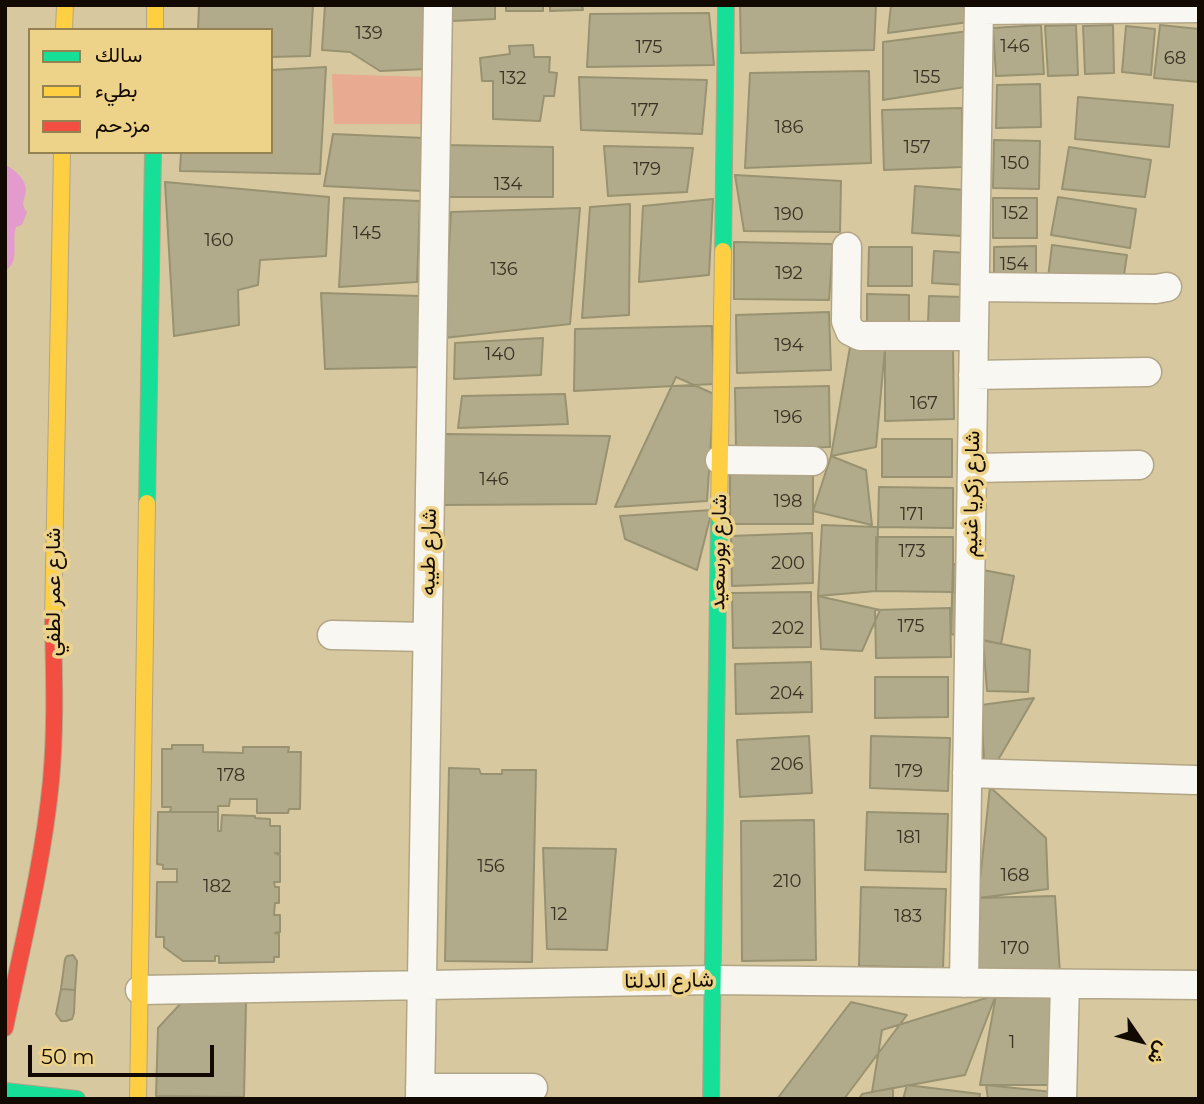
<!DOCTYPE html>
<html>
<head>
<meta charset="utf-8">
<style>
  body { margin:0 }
  #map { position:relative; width:1204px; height:1104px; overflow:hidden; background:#d7c8a0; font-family:Montserrat,Vazirmatn,sans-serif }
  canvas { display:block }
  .frame { position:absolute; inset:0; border:7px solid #120a00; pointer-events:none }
  .legend { position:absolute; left:28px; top:28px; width:245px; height:126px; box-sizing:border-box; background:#edd28a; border:2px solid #958253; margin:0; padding:9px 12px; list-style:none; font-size:21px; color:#120a00 }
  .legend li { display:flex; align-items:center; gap:14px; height:35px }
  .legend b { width:35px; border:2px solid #958253 }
  .north { position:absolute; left:1106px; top:1006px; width:70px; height:70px; -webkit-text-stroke:5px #edd28a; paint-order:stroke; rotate:125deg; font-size:19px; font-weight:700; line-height:28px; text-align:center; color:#120a00 }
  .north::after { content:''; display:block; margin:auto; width:24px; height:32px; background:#120a00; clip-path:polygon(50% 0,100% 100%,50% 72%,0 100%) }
  .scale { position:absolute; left:28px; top:1045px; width:186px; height:32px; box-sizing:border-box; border:4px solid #120a00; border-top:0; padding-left:9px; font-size:21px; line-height:24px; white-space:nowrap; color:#120a00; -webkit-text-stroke:5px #edd28a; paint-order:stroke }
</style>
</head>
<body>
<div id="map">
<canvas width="1204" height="1104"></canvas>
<div class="frame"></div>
<ul class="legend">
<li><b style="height:9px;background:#16e098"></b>سالك</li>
<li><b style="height:9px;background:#ffcf43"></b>بطيء</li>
<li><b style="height:9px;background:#f24e42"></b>مزدحم</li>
</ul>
<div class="north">ش</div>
<div class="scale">50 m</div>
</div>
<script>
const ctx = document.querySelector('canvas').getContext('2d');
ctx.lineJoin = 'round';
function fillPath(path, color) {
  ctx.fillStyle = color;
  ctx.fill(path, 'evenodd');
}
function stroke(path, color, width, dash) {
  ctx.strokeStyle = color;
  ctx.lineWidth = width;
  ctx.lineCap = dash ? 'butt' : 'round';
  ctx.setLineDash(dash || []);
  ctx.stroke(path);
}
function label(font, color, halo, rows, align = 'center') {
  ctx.font = font + ' Montserrat,Vazirmatn,sans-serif';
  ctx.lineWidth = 7;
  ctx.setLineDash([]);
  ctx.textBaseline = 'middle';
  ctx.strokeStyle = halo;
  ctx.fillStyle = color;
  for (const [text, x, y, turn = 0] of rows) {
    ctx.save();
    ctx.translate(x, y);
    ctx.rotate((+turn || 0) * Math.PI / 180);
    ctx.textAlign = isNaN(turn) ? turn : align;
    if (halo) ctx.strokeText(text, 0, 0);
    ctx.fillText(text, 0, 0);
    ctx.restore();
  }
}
fillPath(new Path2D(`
  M332,74l93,3 2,47h-93z`), '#e8aa90');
fillPath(new Path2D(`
  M5,165c9,4 21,14 21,25 -1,10 -6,13 1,22l-5,13 -6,2c-5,15 5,34 -11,44z`), '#e39bce');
const building = new Path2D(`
  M199,5h114l-3,51 -39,1v-27h-73z
  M325,5h102l1,64 -48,2 -30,-19 -28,-2z
  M452,5h43v14l-43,2z
  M506,5h37v6h-37z
  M550,5h32l1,5 -33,1z
  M740,5h136l-2,45 -133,3z
  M891,5h79l-1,17 -81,11z
  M709,13l5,52 -127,2 3,-53z
  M1041,25l3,49 -48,2 -3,-48z
  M1076,25l2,50 -30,1 -3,-50z
  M1113,25l1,48 -29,1 -2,-48z
  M1160,25l39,4v53l-45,-4z
  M1126,26l29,3 -4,46 -29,-3z
  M969,31l-4,56 -82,13v-58z
  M533,45l1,12h16l-1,15 8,1 -3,23h-10l-4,25 -47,-2v-38h-11l-2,-23 30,-4 -1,-8z
  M326,67l-6,107 -140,-3 1,-19h90v-82z
  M869,71l2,92 -126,5 5,-95z
  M579,77l128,3 -5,54 -121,-4z
  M1040,84l1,43 -45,1 1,-43z
  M1078,97l95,8 -4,42 -94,-8z
  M962,108l1,59 -79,3 -2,-60z
  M333,134l91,4 -2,53 -98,-5z
  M994,140l46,1 -1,48 -46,-1z
  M443,145l110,2v50h-105z
  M604,146l89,2 -6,44 -79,4z
  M1069,147l82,13 -6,37 -83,-8z
  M735,175l106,6 -1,51 -96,-1z
  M165,182l164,15 -3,59 -66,4 -2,25 -20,5 1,35 -65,11z
  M915,186l50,4 -3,46 -50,-3z
  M1058,197l78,12 -6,39 -79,-13z
  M344,198l76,3 -3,81 -78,5z
  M993,198h44v40h-44z
  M713,199l-4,76 -70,7 4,-76z
  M630,204l-1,111 -47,3 8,-111z
  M580,208l-10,116 -126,14 7,-126z
  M734,242l99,2 -4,56 -95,-1z
  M1052,245l75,10 -5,33 -74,-10z
  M1036,246v37h-42v-36z
  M869,247h43v39h-44z
  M934,251l33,2 -1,32 -34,-2z
  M321,293l100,3 2,71 -98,2z
  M867,294l42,1v35h-42z
  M929,296l35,1 -1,27 -35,-1z
  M829,312l2,58 -94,3 -1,-58z
  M712,326l2,58 -140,7 1,-62z
  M543,338l-2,37 -87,4 1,-36z
  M850,347l35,1 -9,99 -45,9z
  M953,347l1,72 -69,2v-73z
  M676,377l38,17 -7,107 -92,6z
  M829,386l1,61 -94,2 -1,-61z
  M565,394l3,30 -110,4 4,-32z
  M445,434l165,2 -14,68 -153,1z
  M882,439h70v38h-70z
  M831,456l35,14 6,55 -59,-14z
  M730,471h83v53h-83z
  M879,487l74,1v40l-75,-1z
  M712,510l-15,60 -72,-31 -5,-23z
  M822,525l56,2 -2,64 -58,5z
  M812,533l1,50 -81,3 -1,-50z
  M876,537h77v55l-77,-1z
  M953,564l61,12 -13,68 -50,-10z
  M811,592v55l-78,1 -1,-55z
  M818,596l62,14 -18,41 -41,-2z
  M950,608l1,49 -75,1 -1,-48z
  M983,640l47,10 -2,42 -41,-1z
  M811,662l1,50 -76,2 -1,-50z
  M875,677h73v40l-73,1z
  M1034,698l-36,62 -14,-1 -3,-54z
  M809,736l3,57 -72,4 -3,-57z
  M871,736l79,2 -2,53 -78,-3z
  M172,745h31v7l40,1v-6h46l-1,5h13l-1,57h-11l-1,4h-31v-14h-27l-1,7h-11v6h-48l1,-5h-9v-58h10z
  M449,768l30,1 2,5h21v-4h34l-4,192 -87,-1z
  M990,787l56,51 2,51 -70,9z
  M158,812h60v19h3l1,-16 33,1v2l15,1v7h10v27h-5l5,2v27h-6l1,5h4v16h-4l-1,12h6v17l-5,1 4,1v23h-5v5l-55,1v-7h-4v5h-32l-19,-14v-10h-8l1,-55h20v-13h-14v-4l-6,-1z
  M867,812l81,2 -2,58 -81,-2z
  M814,820l2,140 -74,1 -1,-140z
  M543,848l73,1 -9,101 -60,-1z
  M861,887l85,2 -3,79 -84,-2z
  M1055,896l5,78 -85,-3 3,-73z
  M73,955l4,6 -2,29 -14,-1 4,-30 2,-3z
  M61,989l14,1 -1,23 -2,6 -6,2h-5l-5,-7z
  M996,995l63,1 -9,89h-70z
  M996,995l-31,80 -93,17 10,-62z
  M183,1001l63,1 -2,95 -88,-1 2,-68z
  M851,1002l56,13 -63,84h-67z
  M907,1085l73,9 -1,5h-76z
  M986,1085l76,8v6h-74z
  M893,1088v11h-34l3,-5z`);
fillPath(building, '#b2ab8b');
stroke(building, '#989271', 2);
const street = new Path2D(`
  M979,10l220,-2
  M847,247l-1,74 4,10 10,5h114
  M975,287l181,2 11,-2
  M973,375l174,-3
  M720,460l93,1
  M972,468l167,-3
  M332,635l95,2
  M967,773l228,7
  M964,983l15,-978
  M140,990l573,-10 486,5
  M420,1088h113
  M420,1099l18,-1094
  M1062,1099l3,-115`);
const fast = new Path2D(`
  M723,251l3,-246
  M147,503l6,-351
  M5,1091l72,8
  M711,1099l8,-583`);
const slow = new Path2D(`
  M155,5v25
  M64,30l1,-25
  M719,516l4,-265
  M53,620l9,-468
  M138,1099l9,-596`);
const jam = new Path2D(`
  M5,1028c17,-82 38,-164 46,-247 5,-54 3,-107 2,-161`);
stroke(street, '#b1a586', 31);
stroke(fast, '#b1a586', 18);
stroke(slow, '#b1a586', 18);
stroke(jam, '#b1a586', 18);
stroke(street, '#f9f7f1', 28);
stroke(fast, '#16e098', 16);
stroke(slow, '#ffcf43', 16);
stroke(jam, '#f24e42', 16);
label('18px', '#3a3223', null, [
  ["139",369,34],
  ["146",1015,47],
  ["175",649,48],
  ["68",1175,59],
  ["155",927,78],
  ["132",513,79],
  ["177",645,111],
  ["186",789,128],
  ["157",917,148],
  ["150",1015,164],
  ["179",647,170],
  ["134",508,185],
  ["152",1015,214],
  ["190",789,215],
  ["145",367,234],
  ["160",219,241],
  ["154",1014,265],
  ["136",504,270],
  ["192",789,274],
  ["194",789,346],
  ["140",500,355],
  ["167",924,404],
  ["196",788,418],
  ["146",494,480],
  ["198",788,502],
  ["171",912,515],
  ["173",912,552],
  ["200",788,564],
  ["175",911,627],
  ["202",788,629],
  ["204",787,694],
  ["206",787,765],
  ["179",909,772],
  ["178",231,776],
  ["181",909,838],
  ["156",491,867],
  ["168",1015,876],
  ["210",787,882],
  ["182",217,887],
  ["12",559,915],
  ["183",908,917],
  ["170",1015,949],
  ["1",1012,1043]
]);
label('21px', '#120a00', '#edd28a', [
  ["شارع زكريا غنيم",972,494,-89],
  ["شارع طيبه",429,552,-89],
  ["شارع بورسعيد",719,552,-89],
  ["شارع عمر لطفي",54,592,-90],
  ["شارع الدلتا",669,981,-1]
]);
</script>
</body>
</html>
